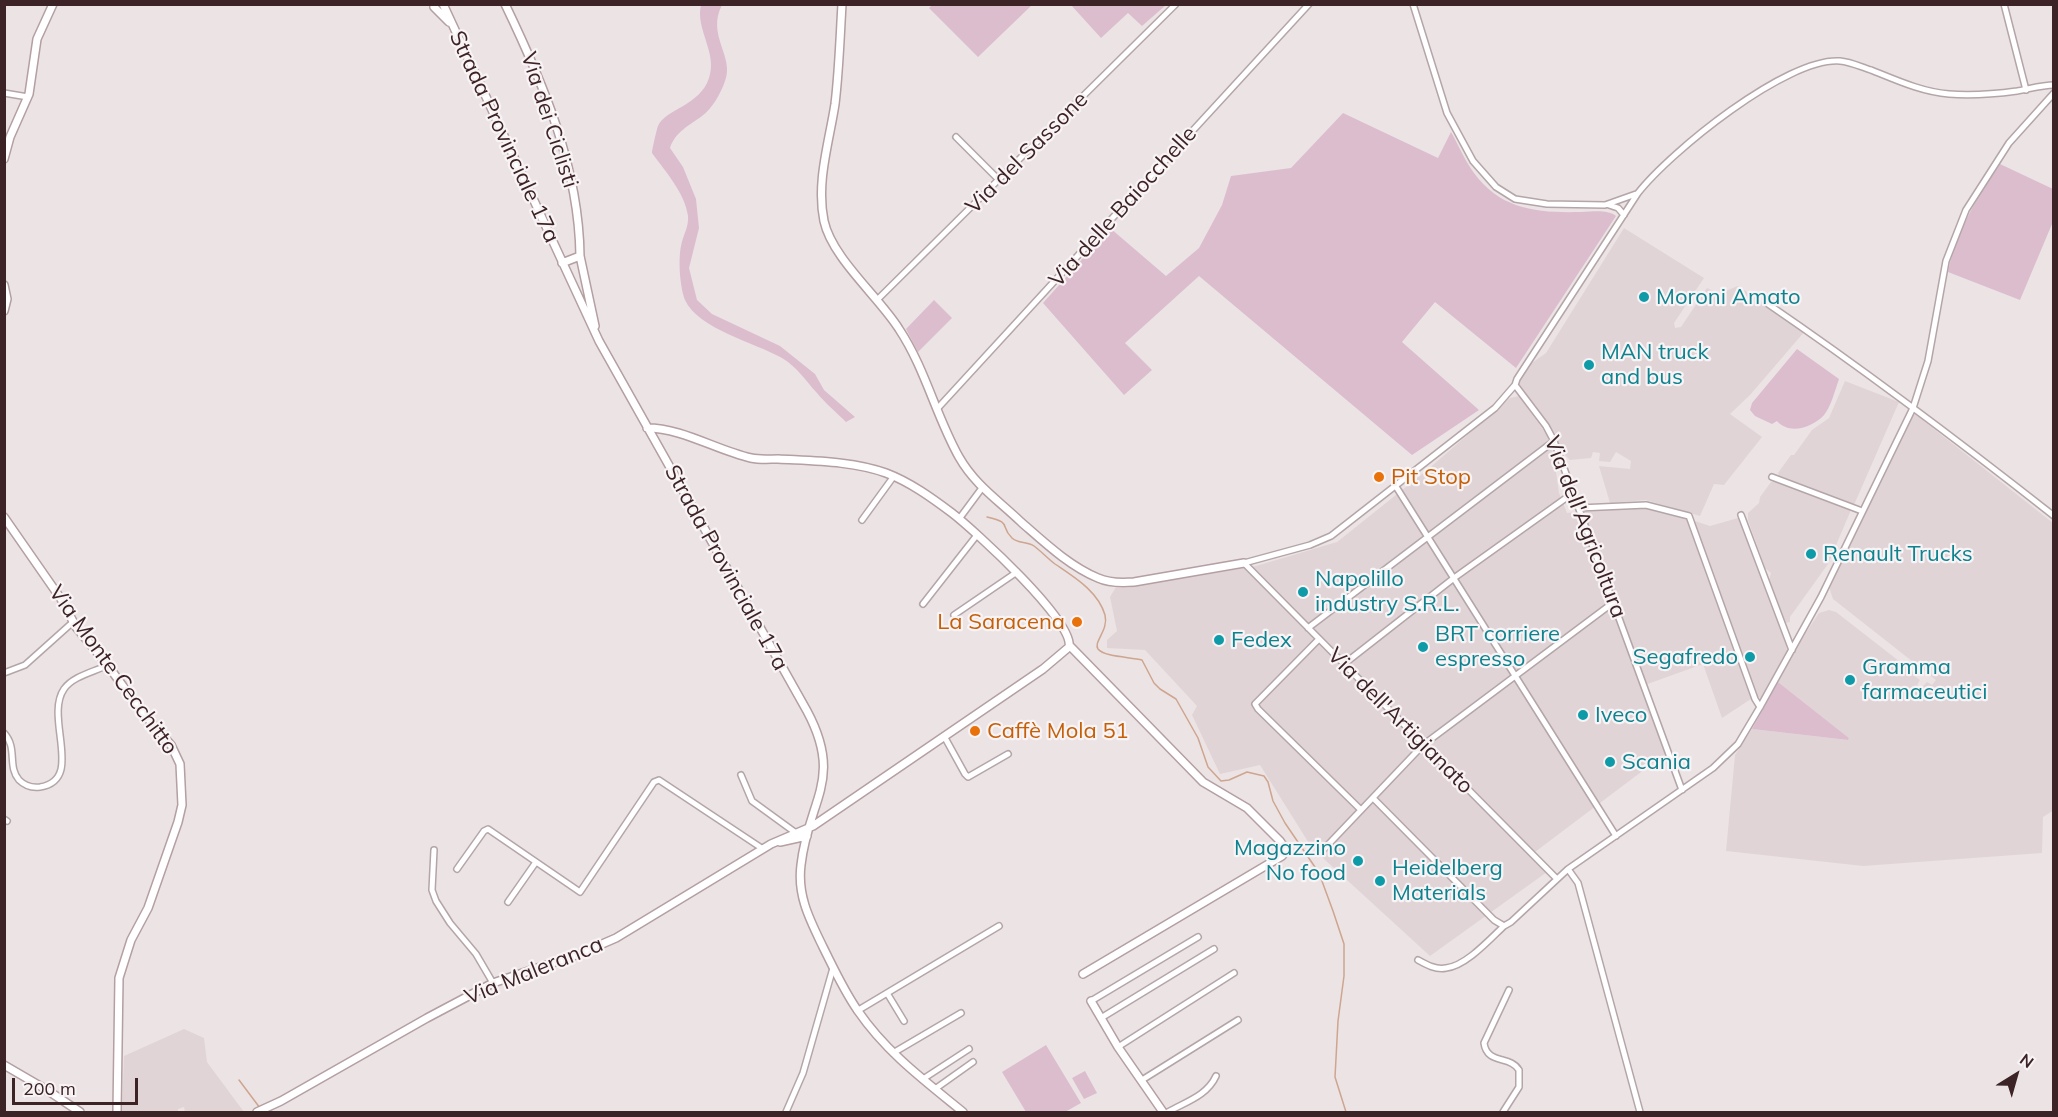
<!DOCTYPE html>
<html>
<head>
<meta charset="utf-8">
<style>
  body { margin:0 }
  #map { position:relative; width:2058px; height:1117px; overflow:hidden; background:#ece3e5; font-family:Mulish,sans-serif }
  canvas { display:block }
  .frame { position:absolute; inset:0; border:6px solid #3c2325; pointer-events:none }
  .north { position:absolute; left:1986px; top:1045px; width:60px; height:60px; -webkit-text-stroke:4px #f8f3f5; paint-order:stroke; rotate:37deg; font-size:16px; font-weight:700; line-height:24px; text-align:center; color:#3c2325 }
  .north::after { content:''; display:block; margin:auto; width:21px; height:27px; background:#3c2325; clip-path:polygon(50% 0,100% 100%,50% 72%,0 100%) }
  .scale { position:absolute; left:12px; top:1078px; width:126px; height:27px; box-sizing:border-box; border:3px solid #3c2325; border-top:0; padding-left:8px; font-size:18px; line-height:21px; white-space:nowrap; color:#3c2325; -webkit-text-stroke:4px #f8f3f5; paint-order:stroke }
</style>
</head>
<body>
<div id="map">
<canvas width="2058" height="1117"></canvas>
<div class="frame"></div>
<div class="north">N</div>
<div class="scale">200 m</div>
</div>
<script>
const ctx = document.querySelector('canvas').getContext('2d');
ctx.lineJoin = 'round';
function fillPath(path, color) {
  ctx.fillStyle = color;
  ctx.fill(path, 'evenodd');
}
function stroke(path, color, width, dash) {
  ctx.strokeStyle = color;
  ctx.lineWidth = width;
  ctx.lineCap = dash ? 'butt' : 'round';
  ctx.setLineDash(dash || []);
  ctx.stroke(path);
}
function label(font, color, halo, rows, align = 'center') {
  ctx.font = font + ' Mulish,sans-serif';
  ctx.lineWidth = 4.5;
  ctx.setLineDash([]);
  ctx.textBaseline = 'middle';
  ctx.strokeStyle = halo;
  ctx.fillStyle = color;
  for (const [text, x, y, turn = 0] of rows) {
    ctx.save();
    ctx.translate(x, y);
    ctx.rotate((+turn || 0) * Math.PI / 180);
    ctx.textAlign = isNaN(turn) ? turn : align;
    if (halo) ctx.strokeText(text, 0, 0);
    ctx.fillText(text, 0, 0);
    ctx.restore();
  }
}
fillPath(new Path2D(`
  M1624,228l80,50 -30,45 1,5 6,-1 26,-39 11,6 20,-8 67,45 -55,64 -20,19 32,23 -38,48 -10,-1 -14,32 -54,-16 -36,3 -11,-37 31,3 1,-8 -15,-9 -6,10 -11,-1 1,-8 -7,-1 -2,6 -21,2 -10,-10 -3,-14 -38,-52v-4l10,-15 17,-12z
  M1845,381l54,21 -45,103 -75,-29 -1,-3 13,-18h3l18,-25 17,-12z
  M1519,396l30,42 5,20 5,35 8,20 78,-6 41,11 65,181 -29,19 -19,-54 -61,22 23,68 -134,101 16,17 -117,84 -118,-108 -52,-83 -40,9 -28,-59 5,-9 -52,-56 -38,-2v-8l10,-9 -7,-34 6,-10 10,1 130,-22 81,-24 89,-71 84,-73z
  M1915,414l138,109 1,287 -11,7 -1,36 -179,13 -137,-15 9,-96 17,-26 96,11 1,-2 -71,-56 25,-45 16,-24 10,-3 7,2 81,63 -1,2 4,3 -3,5 4,3 6,-6 5,3 4,-5 -103,-81 -4,-12 83,-172z
  M1775,481l76,29 -23,54 -38,53v5l-5,1 -16,-43 2,-7 -6,-5 -17,-48v-7l11,-10 1,-6 11,-15z
  M1738,518l3,2 45,120 1,11 -26,47 -5,-2 -61,-173v-2l15,5z
  M184,1029l20,9 3,24 37,50h-59l-1,-5 -6,2v3h-56l2,-56z`), '#e0d4d7');
fillPath(new Path2D(`
  M933,4h99v1l-54,52 -49,-49z
  M701,5h21c-16,30 13,52 3,76 -4,12 -13,28 -23,35 -12,9 -27,16 -32,32l13,19 13,32 3,29 -10,40 8,32 15,14 68,32 35,28 9,16 31,27 -9,5c-10,-10 -21,-19 -29,-29 -12,-13 -20,-26 -35,-35 -26,-15 -84,-29 -97,-58 -5,-13 -7,-40 -4,-54 2,-11 8,-19 7,-30 -3,-23 -23,-45 -36,-63 0,-3 5,-25 6,-27 7,-17 42,-20 51,-48 9,-25 -14,-49 -8,-73z
  M1071,5h95l-24,21 -14,-13 -27,25z
  M1343,113l95,45 13,-26c8,14 14,29 23,41 27,37 64,40 107,39 12,0 25,-3 35,4l-100,152 -81,-66 -33,40 77,68 -67,45 -213,-179 -74,67 27,27 -28,25 -81,-92 67,-75 56,48 33,-28 23,-43 9,-29 60,-8z
  M2000,164l53,25v36l-1,-1 -32,76 -72,-28c9,-43 28,-72 52,-108z
  M934,300l18,18 -34,34 -12,-23z
  M1797,349l42,30c-4,11 -8,28 -15,36 -12,13 -35,20 -47,6l-5,3 -17,-8 -5,-6 2,-7z
  M1778,682l71,56 -1,2 -96,-11z
  M1046,1045l35,58 -16,9h-39l-24,-40z
  M1085,1071l12,22 -13,6 -12,-21z`), '#dcbdcd');
stroke(new Path2D(`
  M987,517c26,6 12,8 25,21 6,6 15,3 22,8 7,5 13,12 21,18 19,13 43,27 50,51 4,15 -12,27 -7,34 6,8 33,8 44,11l12,23 6,6 16,10 22,39 10,29 13,14 8,-1 18,-8 17,4 4,6 5,19 12,22 34,50 14,38 11,33v32l-6,45 -3,56 11,35
  M239,1080l21,28`), '#cea58e', 1.5);
const street = new Path2D(`
  M1413,4l34,109 26,48 23,26 19,12 32,5 58,1 31,-11
  M2004,4l22,86
  M4,93l24,4
  M956,137l42,42
  M1609,205l9,3 6,7
  M877,300l299,-296
  M1768,304c98,67 192,138 286,212
  M1515,385l31,41 8,15 128,349
  M937,409l372,-405
  M1772,477l90,34
  M1395,485l221,351
  M1579,508l67,-3 43,11 66,183 5,8
  M1741,515l51,135
  M959,519l23,-31
  M862,520l32,-44
  M923,604l54,-69
  M954,615l63,-43
  M1308,628l246,-187
  M1319,639l-64,65 3,5 103,101
  M1344,664l110,-86 119,-85
  M4,673l21,-8 48,-43
  M4,733c14,15 3,33 15,47 6,6 13,8 21,7 45,-7 4,-69 24,-98 9,-13 30,-17 44,-24
  M944,736l21,38 3,3 40,-23
  M741,775l11,26 44,32
  M1373,798l121,122 10,6 7,-4 57,-53 145,-101 25,-24 22,-37 61,-110 92,-189 15,-47 18,-100 20,-51 43,-67 45,-50
  M4,819l3,2
  M1324,849l99,-104 191,-143
  M434,850l-2,40 4,11 14,22 26,31 17,29
  M457,869l27,-38 4,-2 92,63 74,-110 5,-2 104,69
  M1568,869l10,14 62,229
  M1557,879l-313,-316 66,-18 21,-9 164,-128 20,-23 2,-6 121,-186c32,-41 149,-136 202,-132 11,1 21,6 31,9 25,10 51,22 78,24 22,2 46,0 68,-3 12,-2 25,-6 37,-6
  M508,902l28,-40
  M1418,960c9,5 18,10 28,8 20,-2 44,-29 58,-42
  M887,993l17,28
  M1091,1001l107,-64
  M857,1011l142,-85
  M1101,1018l113,-69
  M1118,1047l116,-74
  M893,1053l68,-40
  M923,1079l46,-30
  M1142,1080l96,-60
  M935,1089l38,-27
  M786,1112l17,-39 30,-105
  M1168,1112c17,-10 39,-16 48,-36
  M1503,1112l16,-25v-17c-9,-15 -32,-5 -35,-27l25,-53`);
const secondary = new Path2D(`
  M443,4l156,337 208,370c37,69 1,89 -6,154 -4,31 9,55 22,82 11,22 21,44 35,64 28,41 67,70 105,101
  M505,4c38,79 74,163 75,252l-18,7
  M842,4c-2,34 -3,67 -7,100 -6,39 -19,78 -11,117 8,37 55,76 75,108 26,39 37,87 60,128 16,28 39,43 62,65 23,20 48,44 77,56 11,5 24,5 36,4l110,-19
  M434,7l15,15
  M4,159l6,-22 19,-43 8,-55 16,-35
  M580,256l15,70
  M4,285l3,14 -3,12
  M4,517l57,82 15,28 30,36 36,49 29,33 9,19 2,41 -4,17 -30,86 -17,32 -12,38 -2,134
  M1070,646l133,136 44,26 33,33 6,9 -4,6 -199,118
  M780,842l27,-6
  M1091,1001l27,46 45,65
  M4,1065l43,25 33,22
  M257,1112l24,-11 146,-83 66,-35 86,-29 37,-16 155,-94 42,-18 230,-157 26,-22c6,-25 -95,-117 -117,-134 -20,-15 -42,-31 -66,-40 -33,-12 -73,-12 -108,-14 -9,0 -18,1 -27,-1 -35,-8 -69,-30 -104,-30`);
stroke(street, '#b4a6a8', 8);
stroke(secondary, '#b49fa2', 10);
stroke(street, '#fff', 5);
stroke(secondary, '#fff', 7);
for (const [x, y, r, color] of [
  [1644,297,6,"#0f9aa8"],
  [1589,365,6,"#0f9aa8"],
  [1379,477,6,"#e8710a"],
  [1811,554,6,"#0f9aa8"],
  [1303,592,6,"#0f9aa8"],
  [1077,622,6,"#e8710a"],
  [1219,640,6,"#0f9aa8"],
  [1423,647,6,"#0f9aa8"],
  [1750,657,6,"#0f9aa8"],
  [1850,680,6,"#0f9aa8"],
  [1583,715,6,"#0f9aa8"],
  [975,731,6,"#e8710a"],
  [1610,762,6,"#0f9aa8"],
  [1358,861,6,"#0f9aa8"],
  [1380,881,6,"#0f9aa8"]
]) {
  const dot = new Path2D();
  dot.arc(x, y, r, 0, 2 * Math.PI);
  ctx.fillStyle = color;
  ctx.fill(dot);
  stroke(dot, '#f8f3f5', 2);
}
label('22px', '#3c2325', '#f8f3f5', [
  ["Via dei Ciclisti",549,120,72],
  ["Strada Provinciale 17a",504,137,65],
  ["Via del Sassone",1027,153,-45],
  ["Via delle Baiocchelle",1123,207,-48],
  ["Via dell'Agricoltura",1585,527,69],
  ["Strada Provinciale 17a",726,568,61],
  ["Via Monte Cecchitto",113,670,54],
  ["Via dell'Artigianato",1400,721,45],
  ["Via Maleranca",534,971,-22]
]);
label('22px', '#0d838f', '#f8f3f5', [
  ["Moroni Amato",1656,297],
  ["MAN truck",1601,352],
  ["and bus",1601,377],
  ["Renault Trucks",1823,554],
  ["Napolillo",1315,579],
  ["industry S.R.L.",1315,604],
  ["BRT corriere",1435,634],
  ["espresso",1435,659],
  ["Fedex",1231,640],
  ["Segafredo",1738,657,"right"],
  ["Gramma",1862,667],
  ["farmaceutici",1862,692],
  ["Iveco",1595,715],
  ["Scania",1622,762],
  ["Magazzino",1346,848,"right"],
  ["No food",1346,873,"right"],
  ["Heidelberg",1392,868],
  ["Materials",1392,893]
], 'left');
label('22px', '#c56008', '#f8f3f5', [
  ["Pit Stop",1391,477],
  ["La Saracena",1065,622,"right"],
  ["Caffè Mola 51",987,731]
], 'left');
</script>
</body>
</html>
